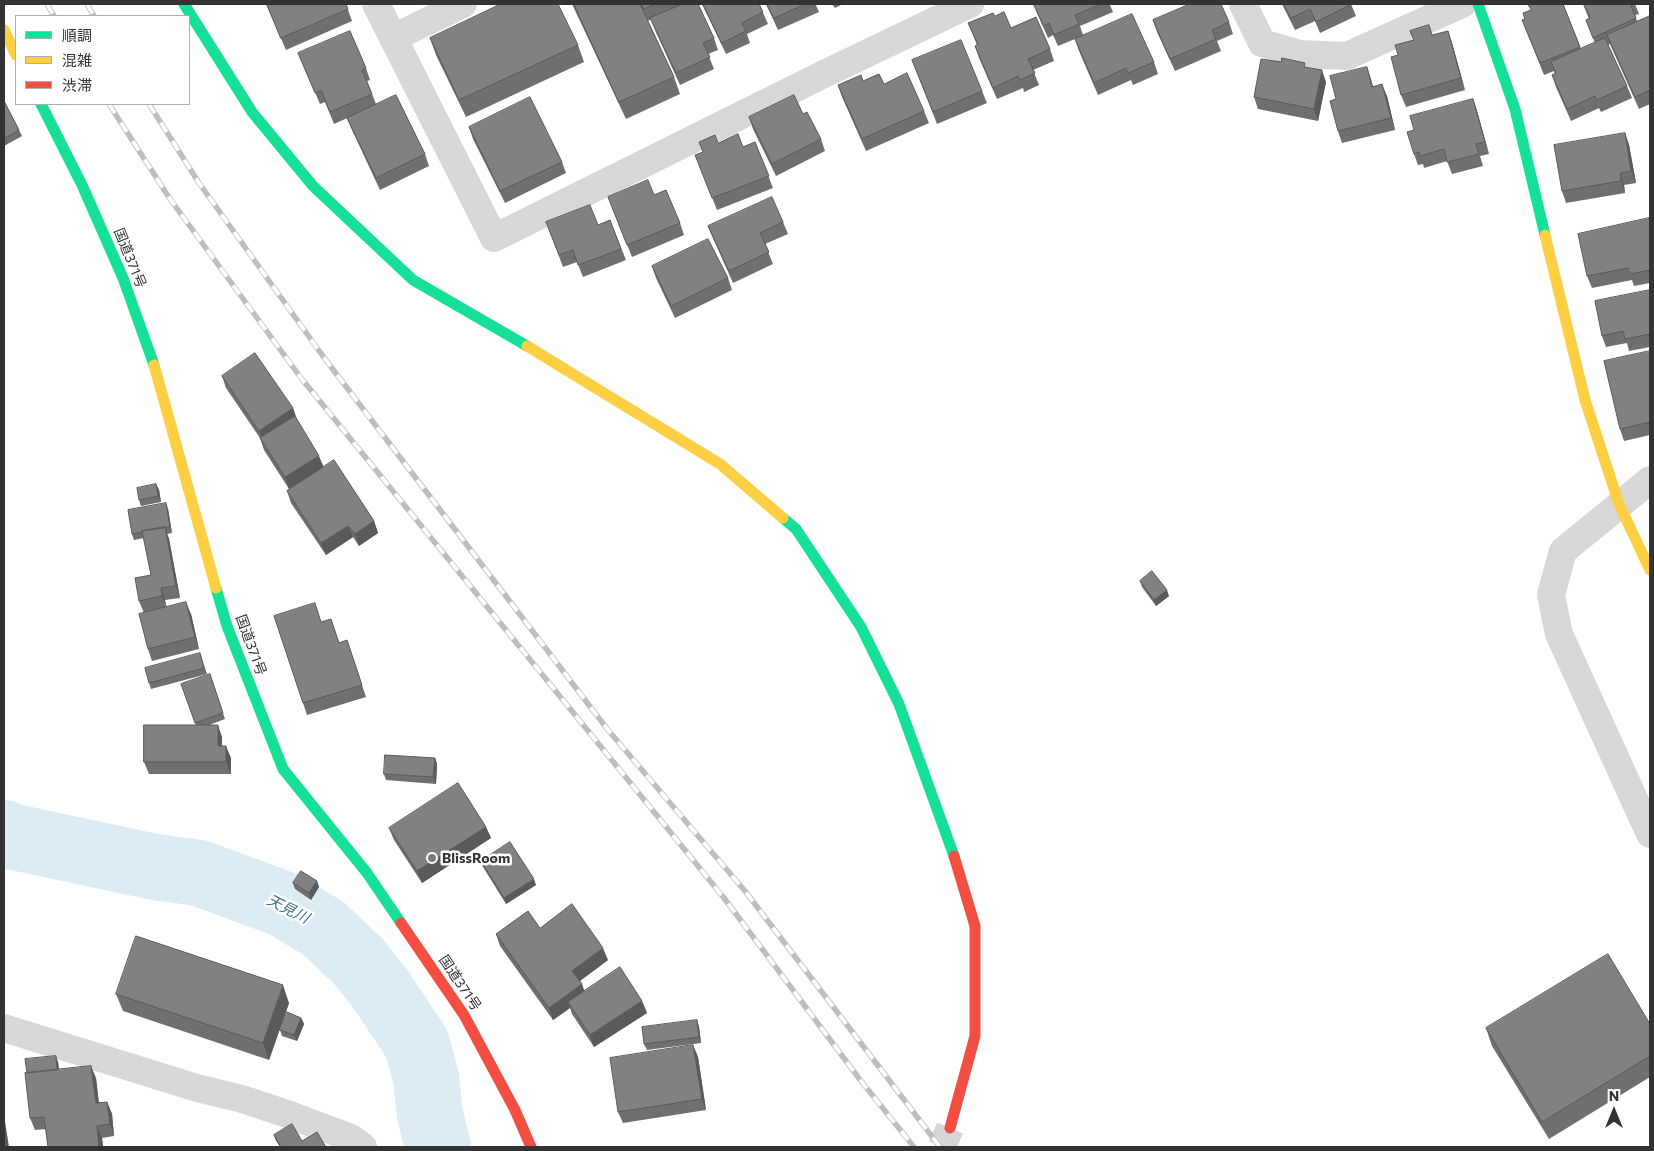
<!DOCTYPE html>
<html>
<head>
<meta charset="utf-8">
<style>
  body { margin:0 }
  #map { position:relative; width:1654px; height:1151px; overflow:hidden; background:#fff; font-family:Commissioner,"Noto Sans JP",sans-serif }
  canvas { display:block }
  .frame { position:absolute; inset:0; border:5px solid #333; pointer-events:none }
  .legend { position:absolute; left:15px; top:15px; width:175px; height:90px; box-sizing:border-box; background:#fff; border:1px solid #adadad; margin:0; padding:6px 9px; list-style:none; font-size:15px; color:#333 }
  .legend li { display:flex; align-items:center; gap:10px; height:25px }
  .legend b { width:25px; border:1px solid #adadad }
  .north { position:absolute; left:1589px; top:1086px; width:50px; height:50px; -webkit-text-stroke:4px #fff; paint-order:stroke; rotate:0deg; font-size:14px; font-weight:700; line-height:20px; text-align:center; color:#333 }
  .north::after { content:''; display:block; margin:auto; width:18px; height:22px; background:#333; clip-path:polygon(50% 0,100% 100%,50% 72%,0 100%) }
</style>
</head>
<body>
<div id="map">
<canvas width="1654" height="1151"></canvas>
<div class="frame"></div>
<ul class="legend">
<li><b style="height:6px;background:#16e098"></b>順調</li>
<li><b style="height:6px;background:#ffcf43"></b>混雑</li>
<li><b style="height:6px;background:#f24e42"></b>渋滞</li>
</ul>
<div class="north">N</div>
</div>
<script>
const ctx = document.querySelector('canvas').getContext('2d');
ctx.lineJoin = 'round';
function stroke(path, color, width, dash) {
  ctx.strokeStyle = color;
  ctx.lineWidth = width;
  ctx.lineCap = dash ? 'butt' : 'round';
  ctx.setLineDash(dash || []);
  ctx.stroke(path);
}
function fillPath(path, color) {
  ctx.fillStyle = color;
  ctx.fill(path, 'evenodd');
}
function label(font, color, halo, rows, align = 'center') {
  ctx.font = font + ' Commissioner,"Noto Sans JP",sans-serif';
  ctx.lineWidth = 5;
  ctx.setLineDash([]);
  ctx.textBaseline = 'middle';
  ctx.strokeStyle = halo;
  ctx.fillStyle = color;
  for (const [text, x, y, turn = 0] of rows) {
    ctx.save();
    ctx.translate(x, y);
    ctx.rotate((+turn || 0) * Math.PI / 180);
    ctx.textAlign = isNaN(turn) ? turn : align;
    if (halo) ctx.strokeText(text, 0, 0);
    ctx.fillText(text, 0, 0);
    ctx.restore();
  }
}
stroke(new Path2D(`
  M4,833l10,4 141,30 44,6 84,31 40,24 36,34 20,25 38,57 9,34 4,37 8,32`), '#ddebf3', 66);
stroke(new Path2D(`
  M942,1147l8,-19`), '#d6d6d6', 28, [28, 14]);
stroke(new Path2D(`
  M376,4l118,234 328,-163 148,-71
  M1243,4l19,39 37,11 48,2 115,-52
  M393,38l70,-34
  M1650,480l-87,71 -12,44 8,39 91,200
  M4,1028l193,60 45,11 48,16 61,23 12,9`), '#d7d7d7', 28);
stroke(new Path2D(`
  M184,4l68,108 61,74 100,94 114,66
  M1478,4l37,105 30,126
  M41,104l41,81 41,93 31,87
  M783,518l13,11 65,98 38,77 55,152
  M216,588l11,38 56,143 84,104 34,50`), '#16e098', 11);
stroke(new Path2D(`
  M4,30l12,25
  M1545,235l40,165 34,104 31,66
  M527,346l193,118 63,54
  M154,365l62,223`), '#ffcf43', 11);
stroke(new Path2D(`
  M401,923l63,92 51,95 16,37
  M950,1128l25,-92v-110l-21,-70`), '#f24e42', 11);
const rail = new Path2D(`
  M47,4l7,12
  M87,4l7,12
  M109,104l61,95 131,179 423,520 137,183 53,66
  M149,104l50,79 126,176 283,371 137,161 195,256`);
stroke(rail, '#bebebe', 5.5);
stroke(rail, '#fff', 4, [11]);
fillPath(new Path2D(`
  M266,4h80l6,17 -66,29z
  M572,4h68l34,73 6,17 -54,25z
  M640,4h58l16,34 4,12 -10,4 6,15 -34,16 -25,-55 -4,-11 -3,2z
  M702,4h57l9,20 -21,10 3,9 -24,11z
  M766,4h52l-2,1 3,7 -41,18z
  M832,4h11l-8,4z
  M1033,4h79l-2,1 3,7 -33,14 3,9 71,27 4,12 -25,11 -2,-5 -33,15 -19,-44 -4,-12 -17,7 -5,-11 -5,3z
  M1282,4h69l5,12 -36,17 -5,-12 -20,9z
  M1563,4l18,45 14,-6 -9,-23 3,-1 -6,-15h52l4,10 -4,1 2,6 13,-5v88l-11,5 -29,-65 -2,1 19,41 5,12 -31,14 -2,-4 -28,13 -15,-34 -4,-12 3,-1 -1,-3 -10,4 -22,-55z
  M995,16l16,12 39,21 4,12 -21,9 6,15 -15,7 -1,-4 -26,11 -18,-41 -4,-12 2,-1 -9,-22z
  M1153,20l76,2 4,12 -16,7 4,10 -46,20 -18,-39z
  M1448,31l4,12 13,47 -59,17 -5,-12 -3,-40 16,-15z
  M430,38l148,7 6,17 -118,55 -30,-62z
  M298,53l68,15 4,12 -3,1 9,23 49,50 4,12 -49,24 -28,-60 -5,-12 7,-3 -20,9 -9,-22 -5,2z
  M912,60l70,31 5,12 -50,21z
  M1306,67l20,15 -8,39 -60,-12 -4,-12z
  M1367,67l6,20 14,9 8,34 -53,13 -4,-12 -2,-32z
  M863,81l21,3 40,27 5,12 -63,28 -24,-54 -4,-12z
  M1473,99l4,12 12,43 -9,2 3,10 -31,8 -5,-13 -23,7 -1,-4 -5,1 -4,-11v-24z
  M4,101l15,29 3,6 -18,10z
  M803,114l18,25 4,12 -49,25 -23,-47 -4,-12z
  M469,127l93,35 4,11 -61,30 -32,-64z
  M1625,133l4,12 7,38 -12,2 1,8 -59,10 -4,-12z
  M755,142l18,46 -56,22 -17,-43 3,-15 15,-9 25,4z
  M654,195l26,28 4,12 -52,22 -24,-60z
  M610,220l16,40 -43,17 -6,-15 -14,5 -17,-45 52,3z
  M1650,221v62l-16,3 -2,-6 -40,8 -5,-12z
  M783,222l5,12 -23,10 8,20 -40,19 -20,-45 -5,-12z
  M652,266l76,12 4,12 -57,28 -19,-40z
  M1650,290v57l-21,4 -2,-8 -21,4 -4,-11z
  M1650,351v84l-26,6 -4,-12z
  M222,376l71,32 4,12 26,47 51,54 4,12 -19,13 -6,-9 -27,18 -35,-52 -4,-12 16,-10 -14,8 -25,-39 -4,-12 -34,-50z
  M156,484l3,6 2,12 -20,4 -2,-6z
  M168,509l4,24 -5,1 2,5 11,59 -15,2 1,7 25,7 8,35 -47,12 -4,-12 1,-37 -5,1 -5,-12 12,-26 -7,-37 -10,2 -2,-6z
  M1140,581l29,15 -13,10 -14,-19z
  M322,622l17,21 8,-3 19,57 -59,18 -4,-12z
  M200,653l7,21 -56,15 -2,-6z
  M210,674l15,45 -16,6 13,12v9l9,12v16h-82l-5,-12 52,-37 -1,-2z
  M435,758l2,6 -1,20 -50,-4 -2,-6z
  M486,827l5,11 -69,45 -28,-43 -5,-12z
  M481,861l55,24 -30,19 -23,-37z
  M317,881l2,6 -8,13 -16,-11 -2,-6z
  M540,928l68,32 -28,21 2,3 2,7 58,10 5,12 -53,34 -22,-33 -2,-6 -17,12 -53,-74 -4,-12z
  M116,994l173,9 -20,57 -146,-49z
  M301,1018l3,6 -7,17 -15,-5 -2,-6z
  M697,1020l2,7 2,16 -54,7 -3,-6z
  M1650,1024v53l-101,62 -57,-93 -6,-18z
  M693,1045l5,12 8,53 -83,13 -5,-11z
  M58,1062l1,8 37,8 3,25 8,-1 5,12 2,22 -12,2 1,9h-55l-2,-18 -11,1 -5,-12z
  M274,1135l52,12h-46l-4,-6z`), '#6f6f6f');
fillPath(new Path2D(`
  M1448,31l4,12 13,47 -4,-12z
  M1367,67l4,12 5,20 -4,-12z
  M1322,70l4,12 -8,39 -4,-12z
  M1382,84l5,12 8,34 -4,-12z
  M1473,99l4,12 12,43 -4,-12z
  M1625,133l4,12 7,38 -5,-12z
  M1620,173l4,12 1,8 -4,-12z
  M293,408l4,12 -33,22 -5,-11z
  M319,456l5,12 -35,21 -4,-12z
  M156,484l3,6 2,12 -3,-6z
  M166,503l2,6 4,24 -2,-6z
  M374,521l4,12 -19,13 -4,-12z
  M348,526l5,11 -27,18 -5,-12z
  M165,527l4,12 11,59 -4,-12z
  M161,588l4,12 2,8 -5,-12z
  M1167,590l2,6 -13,10 -2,-6z
  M186,602l5,12 8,35 -4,-12z
  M218,725l4,12v21l-4,-12z
  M226,746l5,12v16l-5,-12z
  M435,758l2,6 -1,20 -3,-7z
  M486,827l5,11 -69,45 -5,-12z
  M534,879l2,6 -30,19 -2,-6z
  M317,881l2,6 -8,13 -2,-7z
  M603,948l5,12 -31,23 -5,-12z
  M582,984l4,12 -18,6 2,6 -17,12 -4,-12z
  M283,985l6,18 -20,57 -6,-17z
  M642,1001l5,12 -53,34 -4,-12z
  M301,1018l3,6 -7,17 -3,-6z
  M697,1020l2,7 2,16 -2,-6z
  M693,1045l5,12 8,53 -4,-11z
  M56,1056l2,6 2,17 -2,-6z
  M91,1066l5,12 4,37 -4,-12z
  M107,1102l5,12 2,22 -4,-12z
  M4,1115l5,32h-3l-2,-16z
  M97,1126l5,12 1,9h-4z`), '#5a5a5a');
const building = new Path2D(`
  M267,4h79l2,5 -67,29z
  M501,4h57l20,41 -119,55 -29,-62z
  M574,4h66l34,73 -55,25z
  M642,4h13l-11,5z
  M683,4h15l16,34 -11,5 7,14 -34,16 -26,-55z
  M703,4h56l4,8 -21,11 4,8 -24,12z
  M767,4h39l-32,14z
  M1034,4h67l-26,11 4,9 -25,11 -5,-12 -5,3z
  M1190,4h31l8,18 -17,8 4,9 -46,20 -17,-39z
  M1284,4h68l-36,18 -6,-13 -19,9z
  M1528,4h35l17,43 -40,16 -18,-43 3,-1 -2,-6 8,-3z
  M1584,4h46l6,14 -43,20 -7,-18 4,-2z
  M1004,12l7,16 25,-11 14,32 -22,10 7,14 -15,7 -2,-4 -25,12 -18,-42 3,-2 -10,-21 25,-10 2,3z
  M1132,14l22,48 -26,11 -2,-5 -32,15 -19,-44z
  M1650,16v74l-15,7 -28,-62z
  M1429,25l3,10 16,-4 13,47 -60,17 -10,-38 7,-2 -3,-10 19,-5 -4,-9z
  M350,31l16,37 -4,2 10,24 -42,18 -9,-22 -6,3 -17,-40z
  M1605,38l22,48 -30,14 -2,-4 -28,13 -15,-34 4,-2 -5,-11z
  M961,40l21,51 -49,21 -21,-52z
  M1282,58l23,5 -1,4 18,3 -8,39 -60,-12 7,-38 20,3z
  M1367,67l5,20 10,-3 9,34 -53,13 -8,-30 6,-2 -6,-23z
  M907,73l17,38 -62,28 -24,-54 23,-10 2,6 16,-7 5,10z
  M396,95l29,59 -49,24 -29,-60z
  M794,95l9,19 4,-2 14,27 -49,25 -23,-47z
  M530,97l32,65 -62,29 -31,-64z
  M1473,99l12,43 -9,2 3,10 -32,8 -3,-13 -24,7 -1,-4 -5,2 -7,-22 7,-2 -4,-14z
  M4,101l15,29 -15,9z
  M1625,133l6,38 -11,2 1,8 -59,10 -8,-46z
  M738,134l5,13 12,-5 14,34 -57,22 -17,-43 8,-3 -4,-10 16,-7 3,8z
  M648,180l6,15 12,-5 14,33 -53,22 -19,-48z
  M772,197l11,25 -23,11 9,19 -40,19 -21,-45z
  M590,205l8,20 12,-5 11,29 -43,16 -5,-15 -14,5 -13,-33z
  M1649,218l1,5v47l-20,4 -2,-6 -41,8 -9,-42z
  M708,239l20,39 -57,28 -19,-40z
  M1650,290v44l-25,5 -2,-8 -21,5 -7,-35z
  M1650,351v71l-30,7 -16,-68z
  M255,353l38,55 -34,23 -37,-55z
  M295,416l24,40 -34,21 -25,-39z
  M334,460l40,61 -19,13 -7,-8 -27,17 -34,-52z
  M156,484l2,12 -19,4 -2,-12z
  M166,503l4,24 -28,4 1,1 -11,2 -4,-24z
  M165,527l11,59 -15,2 1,8 -23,5 -4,-23 16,-3 -9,-44z
  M1152,571l15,19 -13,10 -14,-19z
  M186,602l9,35 -47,12 -9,-35z
  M315,603l6,19 10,-3 8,24 8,-3 15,45 -59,18 -29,-87z
  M200,653l4,15 -55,15 -4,-15z
  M210,674l13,39 -28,10 -14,-39z
  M144,725h74v21h8v16h-82z
  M385,755l50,3 -2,19 -49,-3z
  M458,783l28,44 -69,44 -28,-43z
  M510,842l24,37 -30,19 -23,-37z
  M301,871l16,10 -8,12 -16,-10z
  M572,904l31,44 -31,23 10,13 -33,24 -53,-74 32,-23 12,17z
  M136,936l147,49 -20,58 -147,-49z
  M1608,954l42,70v32l-108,66 -56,-94z
  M620,967l22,34 -52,34 -22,-33z
  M287,1012l14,6 -7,17 -14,-5z
  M697,1020l2,17 -55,7 -2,-17z
  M693,1045l9,54 -84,13 -8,-54z
  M56,1056l1,14 -30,3 -2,-14z
  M91,1066l5,37 11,-1 3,22 -13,2 2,21h-51l-4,-30 -14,1 -5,-45z
  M292,1124l10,17 15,-9 9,15h-45l-7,-12z
  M4,1131l2,16h-2z`);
fillPath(building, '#818181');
stroke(building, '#5a5a5a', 1);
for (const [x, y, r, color] of [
  [432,858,5,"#7a7a7a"]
]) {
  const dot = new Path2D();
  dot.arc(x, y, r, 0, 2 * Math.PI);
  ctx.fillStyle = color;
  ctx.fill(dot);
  stroke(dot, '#fff', 2);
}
label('14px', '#333', '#fff', [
  ["国道371号",130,258,68],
  ["国道371号",251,645,70],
  ["国道371号",460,983,56]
]);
label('bold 14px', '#333', '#fff', [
  ["BlissRoom",442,858]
], 'left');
label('italic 15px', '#3f7597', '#fff', [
  ["天見川",288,909,27]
]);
</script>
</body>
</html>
